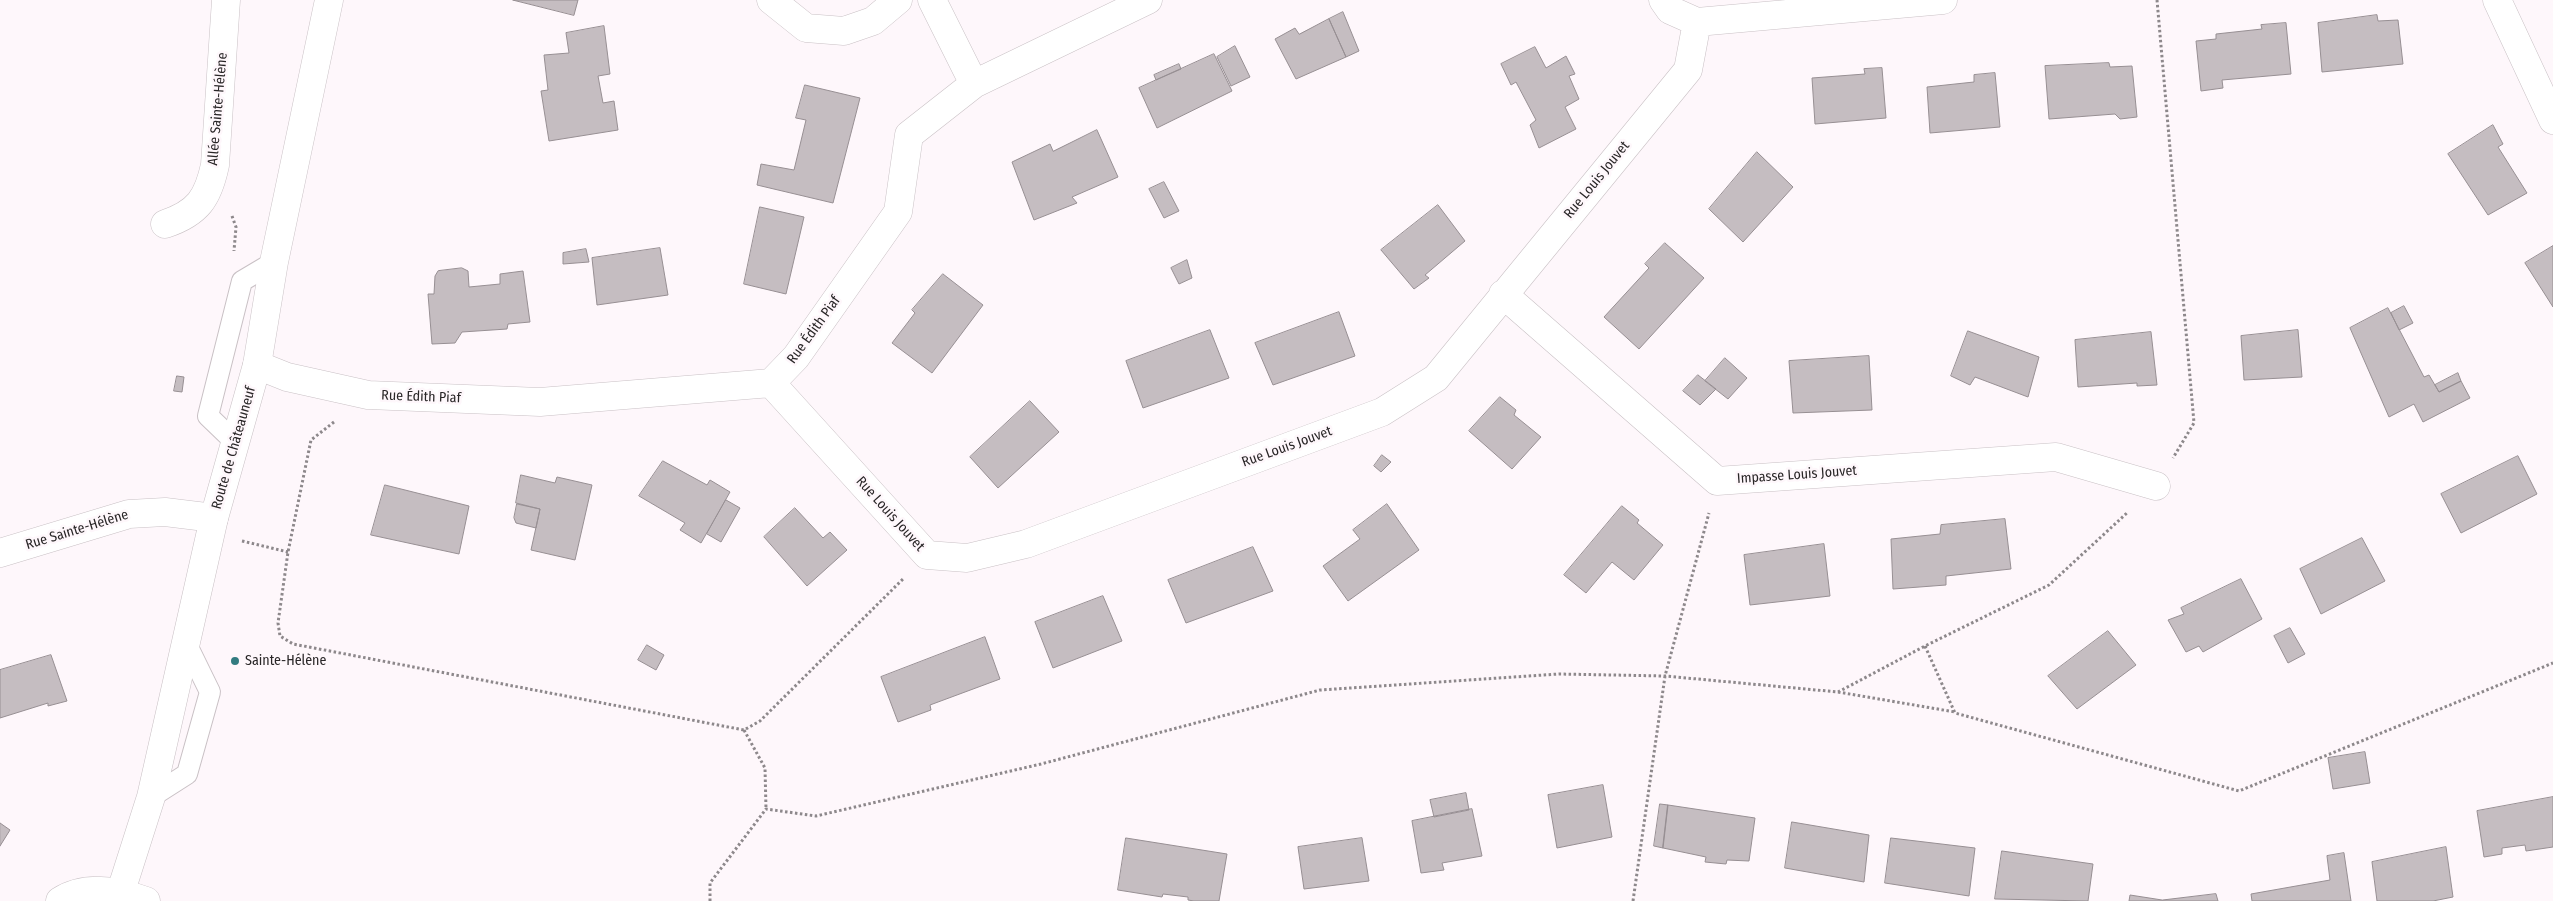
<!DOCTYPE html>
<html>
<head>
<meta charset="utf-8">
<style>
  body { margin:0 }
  canvas { display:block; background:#fef7fb }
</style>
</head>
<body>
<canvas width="2553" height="901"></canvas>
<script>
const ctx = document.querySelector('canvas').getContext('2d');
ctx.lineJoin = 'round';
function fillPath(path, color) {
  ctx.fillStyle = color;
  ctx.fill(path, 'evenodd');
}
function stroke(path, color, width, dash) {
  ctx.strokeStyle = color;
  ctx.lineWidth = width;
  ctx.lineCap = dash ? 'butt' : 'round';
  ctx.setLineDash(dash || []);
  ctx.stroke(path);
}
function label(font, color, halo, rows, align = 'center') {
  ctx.font = font + ' "Fira Sans Condensed",sans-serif';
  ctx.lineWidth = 5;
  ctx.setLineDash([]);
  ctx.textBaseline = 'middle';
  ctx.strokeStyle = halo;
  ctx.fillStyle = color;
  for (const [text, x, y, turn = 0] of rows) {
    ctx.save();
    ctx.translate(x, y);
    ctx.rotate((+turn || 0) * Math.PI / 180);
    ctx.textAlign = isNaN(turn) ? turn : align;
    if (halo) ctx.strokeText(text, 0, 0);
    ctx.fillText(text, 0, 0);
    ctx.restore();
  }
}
const building = new Path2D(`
  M513,0h65l-4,15z
  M1343,12l16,39 -13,6 -17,-38z
  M2377,15l1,6 20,-1 5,44 -81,8 -4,-49z
  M1329,19l17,38 -50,22 -21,-40 20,-11 4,6z
  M2286,23l5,51 -69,6 1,8 -22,3 -5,-50 20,-2v-5l46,-5 -1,-4z
  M604,26l6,48 -12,2 5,27 11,-2 4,29 -69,11 -8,-50 7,-1 -4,-35 25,-2 -3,-20z
  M1235,46l15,31 -19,9 -14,-29z
  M1535,47l11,21 20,-12 9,18 -6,2 10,23 -14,8 11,22 -37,19 -9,-23 6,-5 -20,-38 -5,3 -10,-21z
  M1214,54l18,37 -75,37 -18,-40z
  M2109,63l1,4 22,-1 5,51 -17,2 -5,-5 -66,5 -4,-53z
  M1179,64l2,5 -25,11 -2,-5z
  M1882,68l4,50 -71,6 -3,-46 53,-4 -1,-5z
  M1995,73l5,54 -70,6 -3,-46 47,-5v-7z
  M805,85l55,13 -27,105 -76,-18 4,-21 33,6 12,-50 -10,-2z
  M2493,125l10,19 -5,3 29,46 -39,22 -40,-61z
  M1097,130l21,47 -46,20 5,6 -43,17 -22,-58 38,-18 3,7z
  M1757,152l36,35 -50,55 -34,-33z
  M1164,182l15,29 -15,7 -15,-29z
  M1438,205l27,36 -40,34 4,3 -15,11 -33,-39z
  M760,207l44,10 -18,77 -42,-10z
  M1665,243l39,35 -65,71 -35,-32 45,-49 -4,-4z
  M2553,246v61l-28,-44z
  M660,248l8,47 -71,10 -5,-47z
  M586,249l3,13 -26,2v-11z
  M1187,260l5,18 -13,6 -8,-16z
  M462,268l6,3 1,16 31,-3v-10l23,-3 7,51 -22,2 -1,5 -45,3 -7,11 -23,1 -4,-50h6l1,-18 3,-5z
  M943,274l40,31 -51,68 -40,-30 23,-30 -3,-3z
  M2404,306l9,17 -14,7 -8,-17z
  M2388,308l36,69 5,-2 10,17 22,-11 9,17 -47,24 -9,-18 -25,13 -39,-89z
  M1339,312l16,44 -82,29 -18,-42z
  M1210,330l19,48 -86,30 -17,-47z
  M2298,330l4,47 -58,3 -3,-44z
  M1968,331l71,26 -11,40 -53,-20 -5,8 -19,-9z
  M2151,332l6,53 -20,1v-3l-59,4 -3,-47z
  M1869,356l3,54 -79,3 -4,-52z
  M1725,358l22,20 -19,21 -23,-18z
  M2458,373l3,8 -22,11 -4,-7z
  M1698,375l18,14 -16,16 -17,-14z
  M177,376l7,1 -2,15 -8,-1z
  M1500,397l16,13 -2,5 27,22 -29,32 -43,-38z
  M1030,401l29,31 -61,56 -28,-31z
  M1382,455l9,7 -10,10 -7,-6z
  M2518,456l19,38 -76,39 -20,-39z
  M663,461l44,24 3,-5 20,12 -29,51 -21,-13 5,-7 -46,-27z
  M521,475l34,8 2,-6 35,8 -17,75 -44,-10 9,-41 -24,-6z
  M385,485l84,21 -10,48 -88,-19z
  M726,500l14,8 -19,34 -14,-8z
  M517,504l23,5 -4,19 -20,-5 -2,-5z
  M1387,504l32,46 -71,51 -25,-35 37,-27 -7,-9z
  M1622,506l17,14 -2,3 26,22 -29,35 -22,-18 -26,31 -22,-18z
  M795,508l28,30 7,-6 17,18 -40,36 -43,-49z
  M2005,519l6,50 -65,7v9l-53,4 -2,-50 49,-5 1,-9z
  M2362,538l23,43 -64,33 -21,-45z
  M1824,544l6,52 -80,9 -6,-50z
  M1253,547l20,44 -87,32 -18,-43z
  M2241,579l21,40 -59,33 -4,-6 -13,6 -18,-32 16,-6 -3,-6z
  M1103,596l19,45 -69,27 -18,-46z
  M2290,628l15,26 -17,9 -14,-27z
  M2108,631l28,34 -59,44 -29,-33z
  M985,637l15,42 -70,26 1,5 -33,12 -17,-45z
  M647,645l17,10 -8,15 -18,-10z
  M51,655l16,46 -19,5v-3l-48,15v-48z
  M2365,752l5,31 -37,6 -5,-31z
  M1603,785l9,52 -55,11 -9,-53z
  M1466,793l3,17 -35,7 -4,-17z
  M2553,797v50l-27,4 -1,-6 -23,3v6l-18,3 -7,-46z
  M1660,804l8,1 -5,43 -9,-2z
  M1668,805l87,13 -6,43 -22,-1 -1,4 -21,-2 1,-5 -43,-9z
  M1472,809l10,47 -40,7 2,7 -23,3 -9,-52z
  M1792,822l77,13 -5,47 -79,-14z
  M0,823l10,7 -10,16z
  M1126,838l101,16 -8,47h-25l-6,-1v-3l-25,-3 -1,3 -44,-7z
  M1362,838l7,43 -65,8 -6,-42z
  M1891,838l84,10 -6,48 -84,-13z
  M2446,847l7,50 -20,4h-56l-5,-39z
  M2002,851l91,13 -5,37 -93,-2z
  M2344,853l7,48h-99l-1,-7 79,-14 -3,-24z
  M2216,894l2,7h-89l1,-6 32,5z`);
fillPath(building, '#c5bdc1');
stroke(building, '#978f93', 1);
const lane = new Path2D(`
  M235,442l-27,-26 34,-135 32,-19
  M151,797l36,-23 23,-82 -23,-47`);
const street = new Path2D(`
  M771,0l35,28 38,3 29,-10 25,-21
  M932,0l42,84
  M1663,0l7,10 27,12 246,-22
  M2497,0l56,120
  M165,224c33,-11 43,-26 50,-59l11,-165
  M1503,294l214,187 339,-24 100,29
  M257,365l30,12 81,18 172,7 231,-19 25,-26 102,-145 11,-77 65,-51 174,-84
  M771,383l156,172 40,3 59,-14 356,-132 54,-34 252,-308 9,-48
  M0,553l129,-39 36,-2 49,6`);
const secondary = new Path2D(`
  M121,891l30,-94 63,-279 43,-153 17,-103 55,-262
  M60,901c26,-17 59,-10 86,0`);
stroke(lane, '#c9c1c5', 22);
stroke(street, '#c9c1c5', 29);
stroke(secondary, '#c9c1c5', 29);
stroke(new Path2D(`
  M2157,0l37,423 -21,35
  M232,216l4,11 -2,24
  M334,422l-23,18 -23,112 -10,71 2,13 13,8 451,86 16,-9 143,-142
  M242,541l46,11
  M1925,646l30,67 284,78 314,-128
  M1838,692l117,20
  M744,730l21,38 1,41
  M710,901v-18l56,-74 50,7 225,-52 279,-74 239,-16 106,2 173,16 87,-46 124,-61 79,-73
  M1633,901l32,-225 44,-163`), '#8d888b', 3, [2.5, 2.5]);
stroke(lane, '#fff', 20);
stroke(street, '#fff', 28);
stroke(secondary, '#fff', 28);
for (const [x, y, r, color] of [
  [235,661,5,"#327b80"]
]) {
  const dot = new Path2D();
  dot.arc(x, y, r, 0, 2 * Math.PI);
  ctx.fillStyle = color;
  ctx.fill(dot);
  stroke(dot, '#fef7fb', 2);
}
label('14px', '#292627', '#fef7fb', [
  ["Allée Sainte-Hélène",218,109,-85],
  ["Rue Louis Jouvet",1597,180,-51],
  ["Rue Édith Piaf",814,330,-54],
  ["Rue Édith Piaf",421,397,2],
  ["Rue Louis Jouvet",1287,447,-20],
  ["Route de Châteauneuf",234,448,-74],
  ["Impasse Louis Jouvet",1797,475,-4],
  ["Rue Louis Jouvet",890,514,48],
  ["Rue Sainte-Hélène",77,530,-17]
]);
label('14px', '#292627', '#fef7fb', [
  ["Sainte-Hélène",245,661]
], 'left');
</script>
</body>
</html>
